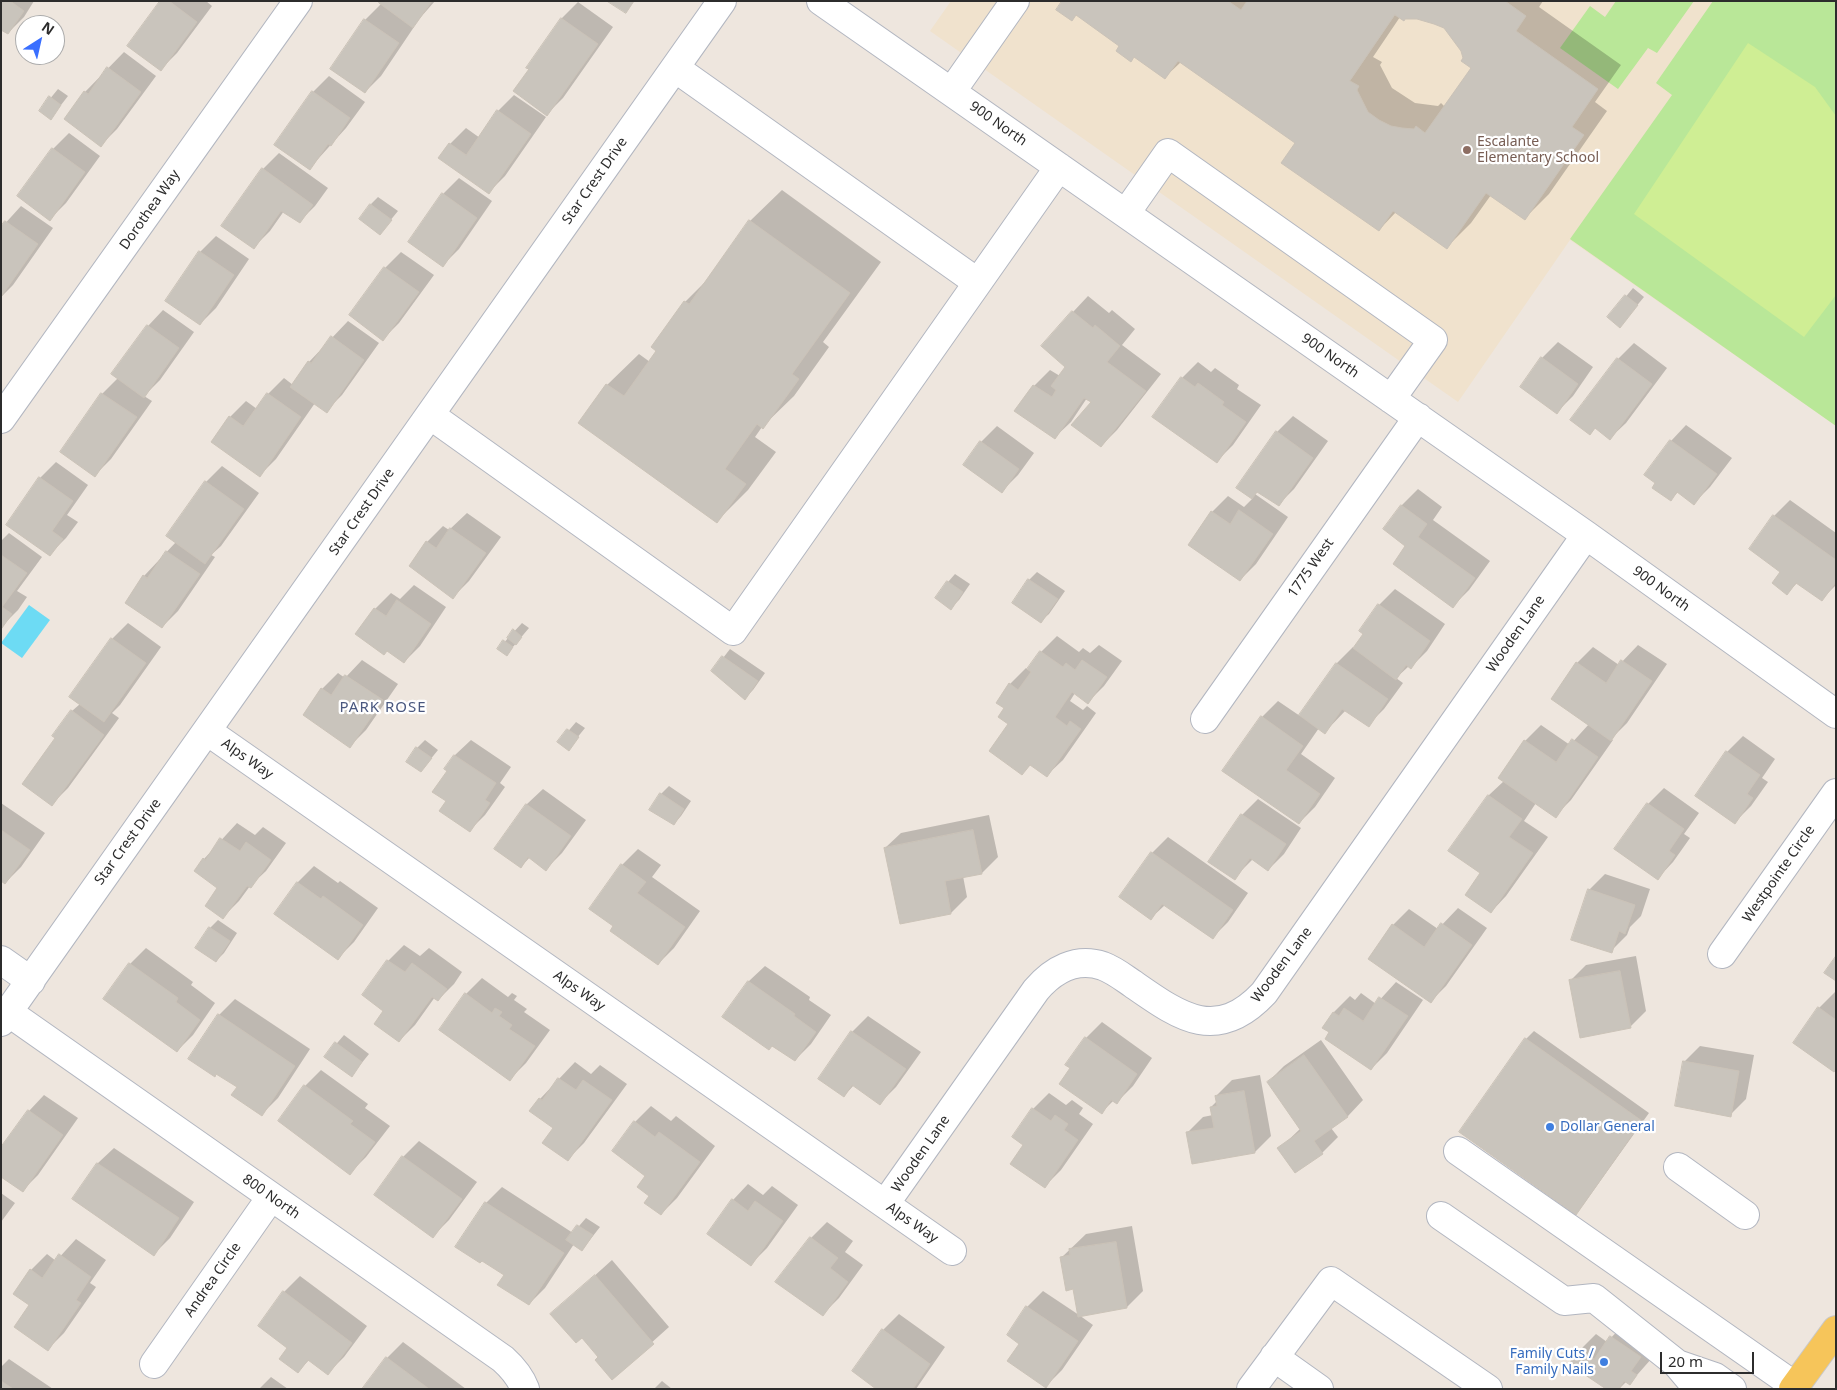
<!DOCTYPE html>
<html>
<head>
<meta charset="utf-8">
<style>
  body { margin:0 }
  #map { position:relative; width:1837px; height:1390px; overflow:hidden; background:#eee6de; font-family:"Noto Sans",sans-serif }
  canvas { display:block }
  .frame { position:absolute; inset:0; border:2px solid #2c2c2c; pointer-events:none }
  .north { position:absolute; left:15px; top:15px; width:50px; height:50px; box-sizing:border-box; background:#fff; border:1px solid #ababab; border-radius:50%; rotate:35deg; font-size:14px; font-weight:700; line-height:20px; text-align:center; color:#2c2c2c }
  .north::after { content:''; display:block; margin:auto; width:18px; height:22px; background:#3a6fff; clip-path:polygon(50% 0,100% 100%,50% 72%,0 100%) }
  .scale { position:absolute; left:1660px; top:1352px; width:94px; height:22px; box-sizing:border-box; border:2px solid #2c2c2c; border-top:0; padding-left:6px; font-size:15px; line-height:18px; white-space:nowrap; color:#2c2c2c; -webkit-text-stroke:4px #fff; paint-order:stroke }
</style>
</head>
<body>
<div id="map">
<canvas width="1837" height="1390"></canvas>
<div class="frame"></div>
<div class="north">N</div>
<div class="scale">20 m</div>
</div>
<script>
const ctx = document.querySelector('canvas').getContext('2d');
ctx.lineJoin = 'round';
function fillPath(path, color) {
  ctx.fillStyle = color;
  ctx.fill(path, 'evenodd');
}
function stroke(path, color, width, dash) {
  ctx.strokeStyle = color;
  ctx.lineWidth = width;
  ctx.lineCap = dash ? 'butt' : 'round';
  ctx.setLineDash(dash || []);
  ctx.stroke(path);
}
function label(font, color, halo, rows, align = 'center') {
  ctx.font = font + ' "Noto Sans",sans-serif';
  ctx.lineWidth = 4.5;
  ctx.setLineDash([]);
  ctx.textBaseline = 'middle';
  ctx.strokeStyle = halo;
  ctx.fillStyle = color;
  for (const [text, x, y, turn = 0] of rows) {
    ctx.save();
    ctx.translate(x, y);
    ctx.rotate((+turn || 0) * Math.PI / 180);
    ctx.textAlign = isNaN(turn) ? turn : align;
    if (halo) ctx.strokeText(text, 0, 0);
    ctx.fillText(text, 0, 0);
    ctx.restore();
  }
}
fillPath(new Path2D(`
  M951,1h885v425l-266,-186 -112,162 -528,-371z`), '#f0e2cd');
fillPath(new Path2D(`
  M1616,1h78l-37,52 -9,-5 -30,41 -58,-41 30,-42 15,11z
  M1713,1h123v425l-266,-187 102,-144 -16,-12z`), '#b9e798');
fillPath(new Path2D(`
  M1748,43l67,44 21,29v179l-32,42 -170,-123z`), '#cfee94');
fillPath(new Path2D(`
  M29,605l21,15 -28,38 -21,-15z`), '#6ddbf4');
fillPath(new Path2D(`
  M1,1h33l-10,16 -16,16z
  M161,1h45l6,5 -35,47 -16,16z
  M382,1h53l-22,25 1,1 -33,49 -16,16v-72l16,-16z
  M1064,1h479l-4,6 82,58 -26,37 12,9 -58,83 -24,24 -34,-23 -20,28 -24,24 -51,-35 -17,18 -83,-88 -115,-80 -16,15zM1400,17l18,1 27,9 17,23 3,8 8,9 -28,40 -4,-4 -3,3 -23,-3 -23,-15 -12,-23 2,-3 -9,-5z
  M578,2l35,25 -50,71 -16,16 -17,-45 -2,-2 34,-49z
  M124,52l32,24 -39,53 -16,16 -16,-53z
  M329,76l36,26 -19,26 -37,41 -33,-24 37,-53z
  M58,89l10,7 -17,22 -11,-7z
  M514,95l32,22 -41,59 -16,16 -39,-48 16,-16 14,10 18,-27z
  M69,133l31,23 -34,47 -16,16 3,-70z
  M279,153l49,35 -13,18 -16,16 -15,-11 -14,20 -16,16 9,-78z
  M459,178l33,23 -33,48 -16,16v-71z
  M782,190l99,72 -58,80 6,5 -35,49 -32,31 -7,10 21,15 -28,38 -31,31 -110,-136 32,-31 11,8 8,-11 -5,-4 32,-45 25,-25 40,-56z
  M378,197l20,14 -18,22 -9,-29z
  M21,206l32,22 -40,57 -12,12v-69z
  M216,236l33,23 -33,49 -16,16v-72z
  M401,252l33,23 -35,48 -16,16 -33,-24 35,-47z
  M1633,288l11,9 -24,29 -11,-9z
  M1088,296l21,17 3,-3 23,19 -13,16 39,29 -44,56 -16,16 -8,-44 -6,-4 -16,24 -16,15 -21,-51 16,-16 10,6 7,-10 6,-54z
  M163,310l31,22 -34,48 -16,16 8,5 -41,58 -16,16 -33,-23 40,-58 16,-16 30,-52z
  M348,321l31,22 -37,52 -16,16 -11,-8 -39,56 -16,16 -30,-58 16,-16 11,8 11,-15 16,-16 9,7 16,-23z
  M1558,342l35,25 -20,29 -16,16 -15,-54z
  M1634,343l33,25 -41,55 -16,15 -14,-11 -6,7 -18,-14 46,-61z
  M1198,362l13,10 4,-4 24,17 -2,4 24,16 -28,40 -16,16 -35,-83z
  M1293,416l35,25 -34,48 -16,16 -20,-14 -3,3 33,23 -32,47 -16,16 -51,-35 23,-33 16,-16 16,11 9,-9 -15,-11 39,-55z
  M1686,425l46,33 -22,29 -16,16 -16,-11 -7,7v-58z
  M997,426l37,27 -16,22 -16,16 -21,-49z
  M56,462l32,23 -21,30 11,7 -12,16 -16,16 -10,-76z
  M222,466l37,27 -38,53 -10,9 4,2 -37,54 -16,16 -18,-51 32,-34 30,-60z
  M1418,489l24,18 -9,13 57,41 -21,29 -16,16 -46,-61 -22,-16 17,-24z
  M1790,500l46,33v52l-14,14 -24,-17 -11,11 -5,-22 -8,-55z
  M467,513l34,24 -32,44 -16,16 -26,-55 16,-16 6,4z
  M9,533l33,24 -25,34 10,6 -9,13 -16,16 -1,-85z
  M1037,572l28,19 -16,23 -8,7 -27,-18 15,-23z
  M955,574l15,10 -11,16 -8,8 -3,-26z
  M414,585l32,22 -26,39 -16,16 -29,-53 16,-16 9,6z
  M1395,589l50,35 -18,27 -16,16 -2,-1 -13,12 7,5 -19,26 -16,16 -22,-15 -21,22 -6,-4 -18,26 34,24 -20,29 -16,16 -37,-106 16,-16 22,15 37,-53 16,-16 1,2 11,-15 -4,-3 18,-26z
  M128,623l33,24 -41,58 -8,8 7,5 -51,70 -16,16 5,-66 15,-27 8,-7 32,-65z
  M522,623l7,5 -22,26 -8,-6z
  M1057,636l22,16 4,-4 7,5 9,-8 23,16 -18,25 -16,16 -13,-9 -5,8 13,9 4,-4 9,7 -33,47 -16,15 -16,-11 -9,9 -16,-65 4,-24 16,-16 2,2 13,-18z
  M1638,645l29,19 -40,59 -16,16 2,1 -42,60 -16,16 -19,-13 -12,18 24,16 -42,59 -15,16 -9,-39 -32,-22 39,-56 15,-14 -4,-3 25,-37 16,-16 29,20 19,-21 -12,-61 16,-16 26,18z
  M730,649l35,24 -12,17 -8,8 -32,-27z
  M362,660l36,24 -32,46 -16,16 -28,-57 16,-16 7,5z
  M576,722l9,6 -17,21 -9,-7z
  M1743,736l32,23 -13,19 6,4 -17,24 -16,16 -8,-70z
  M425,740l13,10 -17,21 -4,-23z
  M471,740l40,27 -11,16 5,4 -20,28 -16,16 -21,-30 1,-31 -3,-1 9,-14z
  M669,786l22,15 -10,15 -7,8 -23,-15 10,-15z
  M1664,788l35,25 -15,21 6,4 -17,24 -15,16 -10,-74z
  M543,789l43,31 -24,33 -16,16 -16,-12 -9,10 -26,-19 32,-44z
  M1258,799l43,29 -17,26 -16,16 -15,-11 -19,19 -24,-16 32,-47z
  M1,803l44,30 -24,34 -16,16 -4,-3z
  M989,815l9,42 -16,16 -19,3 4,21 -16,16 -50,10 -16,-75 16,-15z
  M237,823l18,12 8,-8 23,16 -20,28 -16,15 -11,15 -16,16 -4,-29 -15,-29z
  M1168,837l80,56 -20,29 -16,16 -47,-33 -14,13 -30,-21 31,-44z
  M638,849l23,16 -9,12 48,34 -26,37 -16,16 -43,-38 7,-61z
  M314,866l24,17 2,-2 38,27 -24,34 -16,16 -62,-44 22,-32z
  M1605,874l45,15 -9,27 -11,11 -3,8 -16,16 -22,-61z
  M1458,908l29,20 -41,58 -16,16 -37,-77 16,-16 29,20z
  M218,920l19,13 -13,20 -8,8 -19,-13 13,-20z
  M404,945l16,11 9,-8 33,24 -8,12 -16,16 -3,-3 -20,28 -16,16 -14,-30 -22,-16 25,-34z
  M146,948l47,34 -2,3 24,18 -22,32 -16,16 -47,-87z
  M1636,956l10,55 -16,16 -60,-46 16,-16z
  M765,966l45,31 -1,3 22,15 -20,29 -16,16 -71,-43 25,-36z
  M482,978l26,19 4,-4 5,3 -3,4 13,9 -3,3 26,18 -24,33 -16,16 -44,-85z
  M1396,982l27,18 -36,53 -16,16 -47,-42 10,-15 16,-16 5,4 6,-7 15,11z
  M1835,992l1,1v75l-17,-60z
  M235,999l75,50 -32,49 -16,16 -24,-28 -21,-14 -27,-13 29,-44z
  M868,1016l53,36 -25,35 -16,16 -26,-18 -10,11 8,-64z
  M1102,1022l50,36 -19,28 -16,16 -3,-2 -12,12 -31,-44 15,-30z
  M1534,1031l115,82 -66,92 -7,8 -50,-174z
  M344,1035l25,19 -17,21 -26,-19z
  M1321,1040l42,60 -15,16 -17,12 7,9 -16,16 -43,-4 22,-21 -33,-46 16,-16z
  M1700,1046l54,9 -8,44 -16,16 -46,-53z
  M575,1062l16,12 9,-9 27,19 -43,59 -16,16 -28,-60z
  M321,1070l47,34 -3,4 25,18 -24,31 -16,16 -71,-52 26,-35z
  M1260,1075l11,61 -16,16 -62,11 -6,-30 16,-16 10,-2 -2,-8 6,-6 -1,-5 16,-16z
  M1049,1093l17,12 6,-5 11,8 -4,6 14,10 -32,46 -16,16 -20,-42 8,-35z
  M44,1095l34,23 -40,57 -16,16 7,-80z
  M651,1106l20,15 5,-5 39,30 -38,52 -16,16 -11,-19 -15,-73z
  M419,1141l58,41 -28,38 -16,16 -57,-41 27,-38z
  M114,1148l80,54 -24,36 -16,16 -80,-55 24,-36z
  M748,1184l15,11 9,-9 26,19 -31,43 -16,16 -18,-64z
  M502,1187l71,46 13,-15 14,9 -18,23 -8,-6 -29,44 -16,16 -23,-29 -24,-16 -25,-12 29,-44z
  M1,1193l14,10 -14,19z
  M827,1222l26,19 -8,11 18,13 -24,33 -16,16 -12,-76z
  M1132,1226l11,65 -16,16 -48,8 14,10 -31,45 -16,16 -19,-79 16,-16 36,24 -5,-27 -13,-30 25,-24z
  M76,1239l30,21 -16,23 6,4 -32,46 -16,16 -17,-44v-35l16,-16 9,7z
  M612,1260l57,67 -57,51 -12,-21 -18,-21 -30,-22z
  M300,1276l67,50 -23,31 -16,16 -18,-14 -12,12 -9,-23 -5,-56z
  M899,1314l46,33 -29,42h-37l4,-59z
  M1627,1321l25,37 -22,25 -3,-2 -8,8h-11l-28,-39 16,-16 11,8z
  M403,1342l63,47h-102l23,-31z
  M9,1359l44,30h-52v-22z
  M271,1377l17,12h-29z
  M662,1381l10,8h-18z`), '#0003');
const building = new Path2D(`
  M1,1h9l14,10 -16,23 -7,-4z
  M160,1h9l28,21 -36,49 -34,-25z
  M380,1h52l-19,27 -34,-25z
  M607,1h27l-8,12z
  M1062,1h166l13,9 6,-9h258l21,15 -10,15 82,58 -26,38 12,8 -59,85 -39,-27 -39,56 -54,-38 -14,20 -98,-68 14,-20 -117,-82 -13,18 -31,-22 -3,5 -15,-11 3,-5 -43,-31 -4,6 -16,-11zM1395,15l9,6 1,-2h12l17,5 10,4 17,23 2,7 -2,3 10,7 -46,65 -9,-7 -2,3 -12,-1 -11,-2 -12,-6 -11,-8 -11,-22 2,-4 -9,-5z
  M561,18l37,26 -51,72 -34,-25 16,-22 -3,-1z
  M364,19l35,24 -34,50 -35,-24z
  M107,67l34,25 -40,55 -37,-28 20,-28 4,3z
  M312,91l38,27 -19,28 -3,-2 -18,26 -36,-25z
  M49,96l12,9 -10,15 -12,-9z
  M497,110l34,24 -42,60 -51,-36 11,-15 17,12z
  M52,148l33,24 -35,49 -33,-25z
  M262,168l51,37 -13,18 -19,-12 -27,38 -33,-23z
  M442,193l35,25 -34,49 -35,-25z
  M370,204l22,16 -12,15 -21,-16z
  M749,220l101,73 -58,81 7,5 -36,50 -6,-5 -32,45 21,15 -29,39 -139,-100 28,-39 18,12 32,-45 -5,-4 33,-46 5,3z
  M5,221l33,23 -37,53v-71z
  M199,251l35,24 -34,50 -35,-24z
  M384,267l35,25 -36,49 -34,-26z
  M1625,295l13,10 -18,23 -13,-11z
  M1072,311l21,17 2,-3 25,21 -13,16 39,29 -45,56 -30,-22 20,-23 -7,-4 -29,41 -41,-28 19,-26 19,12 4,-7 -5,-4 14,-19 -24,-21z
  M147,325l32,23 -35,50 -33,-24z
  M331,336l33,24 -37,53 -37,-26 18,-26 3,2z
  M1541,357l37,27 -21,30 -37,-27z
  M1617,358l35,26 -42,56 -15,-12 -5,7 -20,-15z
  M1181,377l14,10 3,-4 26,19 -2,3 24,17 -29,41 -65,-46z
  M101,393l36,24 -42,60 -35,-25z
  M267,393l34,24 -41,60 -49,-35 18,-26 14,10z
  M1276,431l37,27 -34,48 -22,-14 -5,7 -16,-11z
  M1670,440l47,34 -23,31 -17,-13 -6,9 -19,-13 3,-5 -11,-8z
  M980,441l39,28 -17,24 -39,-28z
  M39,477l34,24 -21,30 11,8 -13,17 -44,-31z
  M205,481l39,28 -39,55 -39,-28z
  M1401,505l26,19 -9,13 57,41 -22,30 -60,-44 12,-18 -22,-17z
  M1239,510l34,24 -33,47 -52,-36 23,-34 19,13z
  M1773,515l63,45v22l-14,19 -26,-18 -9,12 -15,-12 8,-11 -31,-23z
  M450,528l36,25 -33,46 -44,-33 17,-25 10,7z
  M166,551l34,23 -38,54 -37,-25 18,-28 4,3z
  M1,555l26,18 -25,34 10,7 -10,14z
  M1028,579l30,20 -17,24 -29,-20z
  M947,581l16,11 -12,18 -16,-12z
  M397,600l34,24 -27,39 -17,-12 -3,4 -29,-21 19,-26 12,8z
  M1378,604l52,37 -19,28 -5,-4 -10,15 -43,-32 10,-14 -4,-3z
  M513,629l9,8 -6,8 -9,-7z
  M111,638l35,25 -42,59 -35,-25z
  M503,640l10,7 -6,9 -10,-7z
  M1040,651l23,16 3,-4 9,7 7,-10 25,17 -19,27 -16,-12 -17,25 12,9 3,-5 11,8 -34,48 -17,-12 -8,10 -33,-24 19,-27 -10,-7 6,-9 -8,-5 13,-20 9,7 13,-18 -4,-3z
  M722,656l36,25 -13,19 -34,-29z
  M1621,660l31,21 -41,60 -60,-42 25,-37 30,21z
  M1336,663l52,36 -19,28 -27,-18 -17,25 -26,-19z
  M345,675l38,25 -33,48 -47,-33 18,-27 10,7z
  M71,710l33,25 -52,71 -30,-22 33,-46 -3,-2z
  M1261,716l42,30 -17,24 34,24 -21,30 -77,-53z
  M567,729l12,8 -10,14 -12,-9z
  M1572,739l26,18 -42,61 -58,-40 26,-38 32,22z
  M416,747l16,11 -11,14 -15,-10z
  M1726,751l34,24 -13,19 6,4 -18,26 -40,-28z
  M454,755l42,28 -11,17 5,3 -20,29 -31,-21 7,-10 -14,-9 15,-21 -3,-2z
  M660,793l24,16 -10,16 -25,-15z
  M1488,795l34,24 -13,18 24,16 -42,60 -26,-18 15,-22 -32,-22z
  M1647,803l37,26 -15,22 6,4 -17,25 -44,-31z
  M526,804l45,32 -25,35 -18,-14 -7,11 -27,-19z
  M1241,814l45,30 -18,27 -18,-13 -15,22 -27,-18z
  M1,830l29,20 -25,34 -4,-3z
  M973,830l9,44 -37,7 6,33 -51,10 -16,-76z
  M220,838l20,13 6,-9 25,18 -20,28 -4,-2 -24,33 -18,-13 12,-18 -23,-17 9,-13 2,2z
  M1151,852l82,58 -20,29 -51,-35 -11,16 -32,-23z
  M621,864l25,18 -9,11 48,34 -27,38 -48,-34 3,-5 -24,-17z
  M297,882l24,17 2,-3 40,29 -25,35 -64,-46z
  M1588,889l47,16 -10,29 -6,-3 -7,22 -41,-13z
  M1441,923l31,22 -41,58 -63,-44 24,-35 32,23z
  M209,927l21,14 -14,21 -21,-14z
  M1836,956v25l-12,-8z
  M387,960l18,12 7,-9 35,26 -9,12 -6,-4 -33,45 -25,-18 9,-13 -21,-16z
  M129,963l49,35 -2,4 24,18 -23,32 -74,-53z
  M1620,971l11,57 -51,10 -11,-58z
  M748,981l47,33 -1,2 22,16 -21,29 -23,-15 -3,4 -47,-33z
  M465,993l27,20 3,-5 7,4 -3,4 13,9 -3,4 26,17 -25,35 -71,-51z
  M1379,997l29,19 -37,54 -46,-31 4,-7 -7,-4 11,-16 6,4 5,-8 19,13z
  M1818,1007l18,13v49l-2,3 -41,-29z
  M218,1014l77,52 -33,50 -31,-21 6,-8 -21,-13 -1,3 -27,-18z
  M851,1031l55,38 -26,36 -28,-20 -8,12 -26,-18z
  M1085,1037l52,37 -20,30 -6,-4 -9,14 -43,-30 11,-16 -5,-3z
  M1525,1038l117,83 -66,94 -117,-83z
  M335,1042l27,20 -10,15 -28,-20z
  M1304,1055l44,62 -34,24 9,13 -28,19 -18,-25 24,-17 -34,-49z
  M1683,1061l56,10 -8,46 -56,-11z
  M558,1078l18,12 7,-10 29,20 -44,61 -26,-18 11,-15 -24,-17 10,-13 3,2z
  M304,1085l49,36 -3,3 25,18 -25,33 -72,-54z
  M1244,1091l11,62 -63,11 -6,-32 28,-4 -4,-21 7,-1 -2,-10z
  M1032,1108l19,13 4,-6 13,9 -4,6 14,10 -33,48 -35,-24 13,-19 -11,-8z
  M28,1110l35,25 -40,57 -22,-15v-30z
  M634,1121l21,16 4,-5 41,30 -39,53 -17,-12 5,-7 -12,-9 8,-11 -33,-25z
  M402,1156l60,43 -29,39 -59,-43z
  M97,1163l82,55 -25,38 -82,-57z
  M732,1199l16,12 7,-10 28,20 -32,45 -44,-32z
  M485,1202l79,51 -35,52 -32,-20 7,-10 -22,-14 -2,2 -25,-16z
  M577,1225l16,10 -11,16 -16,-11z
  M810,1237l28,21 -8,10 18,14 -25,34 -48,-34z
  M1116,1242l11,66 -49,9 -5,-28 -7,2 -6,-34 10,-2 -1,-6z
  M59,1254l32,23 -15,23 5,3 -33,48 -34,-24 15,-22 -16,-11 17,-25 12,9z
  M595,1275l59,69 -42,36 -17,-20 3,-3 -16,-19 -6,5 -26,-29z
  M283,1291l69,52 -24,32 -20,-15 -10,13 -19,-14 8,-11 -29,-22z
  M1026,1306l52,35 -32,47 -39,-27 12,-17 -12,-9z
  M882,1329l48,35 -17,25h-37l-24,-18z
  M1610,1336l31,21 -10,14 6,4 -7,10 -6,-4 -5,8h-13l-37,-25 10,-15 15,10z
  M386,1357l43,32h-67z
  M1,1381l12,8h-12z`);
fillPath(building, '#c9c4bc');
stroke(building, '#cac2b7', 1);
const minor = new Path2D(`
  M821,1l765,534 250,179
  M675,68l302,214
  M952,91l63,-90
  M1126,213l42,-60 265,187 -42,59
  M430,415l303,216 326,-464
  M1,419l297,-418
  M1205,719l213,-302
  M207,731l745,520
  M1722,954l114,-161
  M1,960l30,21
  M8,1012l495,347c10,9 17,17 22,30
  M1,1022l721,-1021
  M1458,1151l337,235
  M1678,1167l67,48
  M885,1204l151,-214c17,-20 40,-33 67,-24 11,4 21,12 30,18 46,32 83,60 131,9l322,-458
  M1441,1216l123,85 30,-3 82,65 22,26
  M1274,1357l45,32
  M154,1364l117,-167
  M1677,1364l38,13 17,12
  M1251,1389l80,-108 157,108`);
const major = new Path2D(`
  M1793,1389l43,-59`);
stroke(minor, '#b2b6c0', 30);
stroke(major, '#c8c8c8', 30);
stroke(minor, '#fff', 28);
stroke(major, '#f6c55a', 28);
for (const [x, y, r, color] of [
  [1467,150,5,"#8d6e63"],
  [1550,1127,5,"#3f7fe0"],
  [1604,1362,5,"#3f7fe0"]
]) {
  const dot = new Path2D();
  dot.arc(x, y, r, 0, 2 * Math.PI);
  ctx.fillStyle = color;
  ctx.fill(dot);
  stroke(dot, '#fff', 2);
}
label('14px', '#2c2c2c', '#fff', [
  ["900 North",998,124,35],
  ["Star Crest Drive",595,181,-55],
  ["Dorothea Way",150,210,-55],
  ["900 North",1330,356,35],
  ["Star Crest Drive",362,512,-55],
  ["1775 West",1311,568,-55],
  ["900 North",1661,589,36],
  ["Wooden Lane",1516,634,-55],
  ["Alps Way",247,759,35],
  ["Star Crest Drive",128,842,-54],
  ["Westpointe Circle",1779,874,-55],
  ["Wooden Lane",1282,965,-53],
  ["Alps Way",579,991,35],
  ["Wooden Lane",921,1154,-55],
  ["800 North",271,1197,35],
  ["Alps Way",912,1223,35],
  ["Andrea Circle",213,1280,-55]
]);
label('14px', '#785e54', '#fff', [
  ["Escalante",1477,142],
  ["Elementary School",1477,158]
], 'left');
label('14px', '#366cbe', '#fff', [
  ["Dollar General",1560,1127],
  ["Family Cuts /",1594,1354,"right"],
  ["Family Nails",1594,1370,"right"]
], 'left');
ctx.letterSpacing = '1px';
label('15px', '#4a587f', '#fff', [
  ["PARK ROSE",383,708]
]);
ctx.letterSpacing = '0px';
</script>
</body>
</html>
